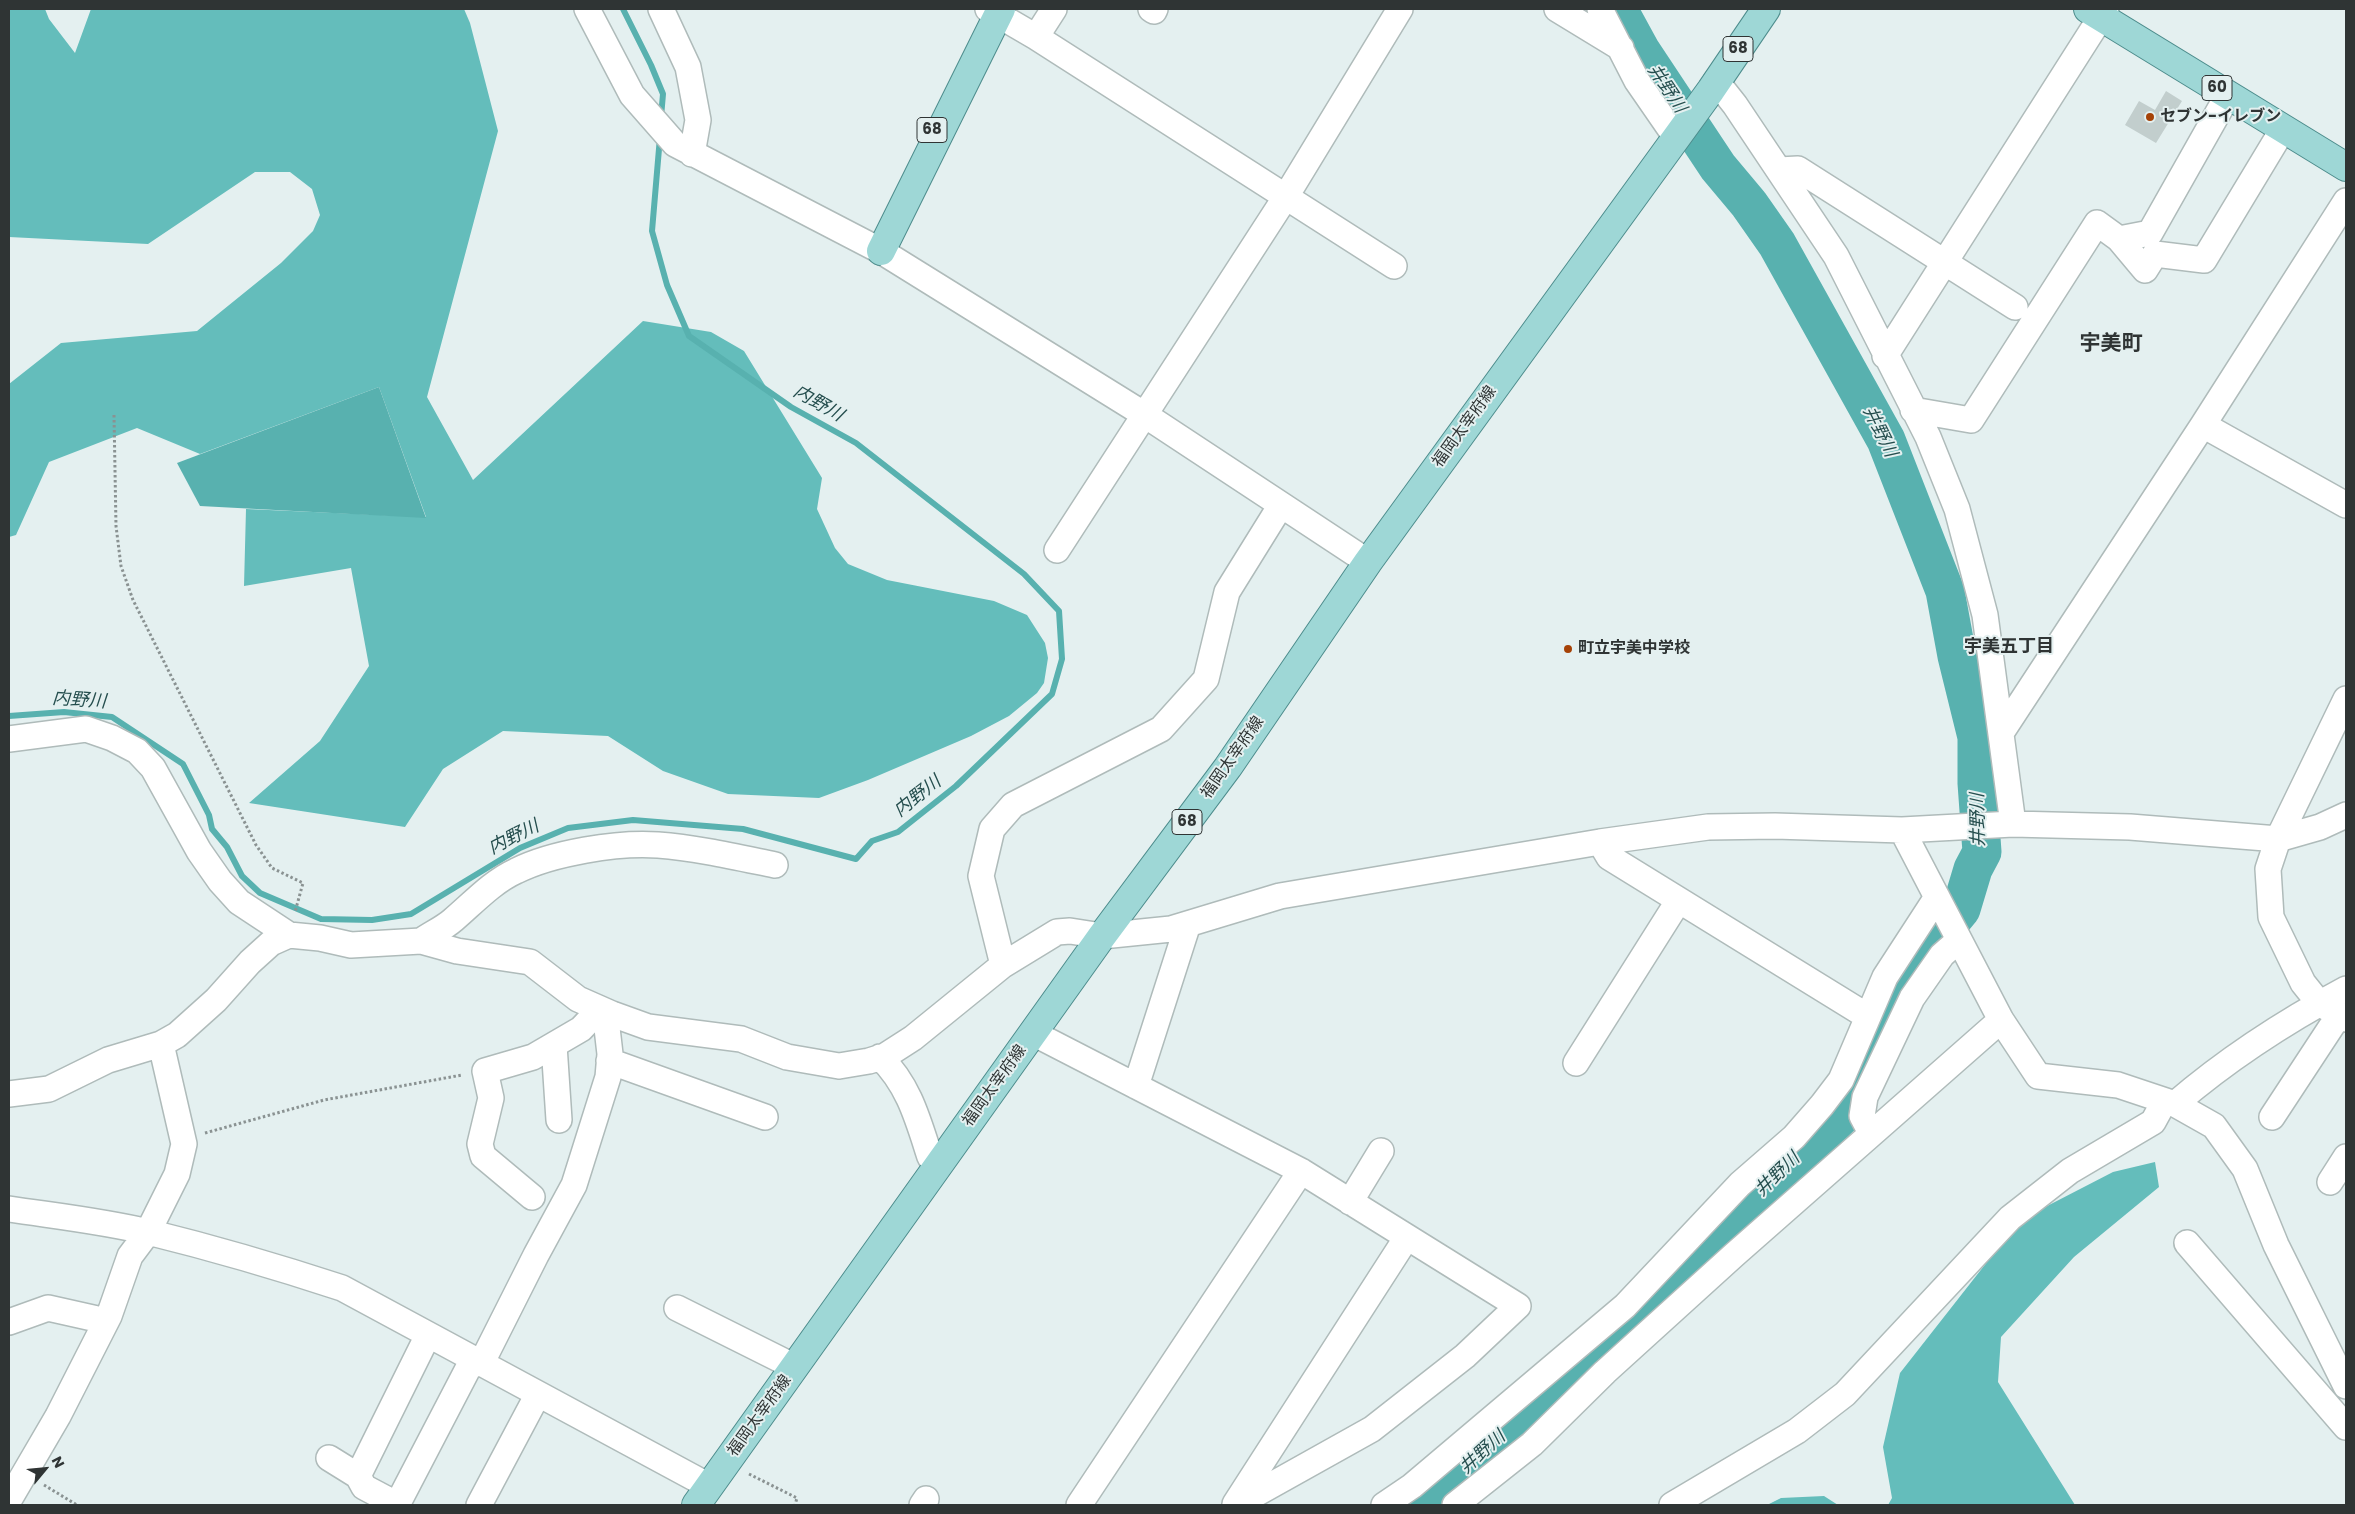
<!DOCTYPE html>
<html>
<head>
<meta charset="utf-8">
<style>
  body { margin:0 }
  #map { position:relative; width:2355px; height:1514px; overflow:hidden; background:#e4f0f0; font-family:Poppins,sans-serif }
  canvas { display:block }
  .frame { position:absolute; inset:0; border:10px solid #2f3434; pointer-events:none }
  .north { position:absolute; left:20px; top:1444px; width:50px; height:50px; -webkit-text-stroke:4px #e4f0f0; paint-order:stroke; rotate:62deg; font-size:14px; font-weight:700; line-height:20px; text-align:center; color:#2f3434 }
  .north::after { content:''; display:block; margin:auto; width:18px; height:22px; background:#2f3434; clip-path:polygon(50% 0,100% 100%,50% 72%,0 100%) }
</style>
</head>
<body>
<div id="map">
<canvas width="2355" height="1514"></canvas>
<div class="frame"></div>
<div class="north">N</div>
</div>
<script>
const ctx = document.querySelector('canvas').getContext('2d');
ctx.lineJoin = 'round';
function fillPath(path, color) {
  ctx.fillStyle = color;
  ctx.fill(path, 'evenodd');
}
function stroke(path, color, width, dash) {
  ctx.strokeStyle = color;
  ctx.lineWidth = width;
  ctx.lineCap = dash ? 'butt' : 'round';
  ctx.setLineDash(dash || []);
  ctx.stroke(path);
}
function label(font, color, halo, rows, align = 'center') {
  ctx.font = font + ' Poppins,"Noto Sans JP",sans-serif';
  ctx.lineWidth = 4;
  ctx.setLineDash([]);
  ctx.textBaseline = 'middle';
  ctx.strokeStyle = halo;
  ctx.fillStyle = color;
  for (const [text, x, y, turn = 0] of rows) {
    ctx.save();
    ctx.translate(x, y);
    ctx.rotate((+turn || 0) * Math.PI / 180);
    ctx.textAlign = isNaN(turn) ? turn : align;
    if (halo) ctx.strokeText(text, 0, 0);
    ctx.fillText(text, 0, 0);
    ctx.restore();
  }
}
fillPath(new Path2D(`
  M9,9h36l4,10 26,34 16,-44h373l6,14 28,108 -71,266 46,83 170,-159 68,11 33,19 78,127 -5,31 18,39 13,16 39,16 107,21 33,14 18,28 3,15 -4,25 -7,10 -28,23 -38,20 -103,44 -49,18 -91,-4 -65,-23 -55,-35 -105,-5 -60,38 -38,58 -156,-24 71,-62 49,-75 -18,-98 -107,18 2,-77 180,8 -47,-130 -179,67 -63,-26 -88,34 -33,73 -7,2v-153l52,-41 136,-12 84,-68 32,-32 7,-16 -8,-26 -22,-17h-35l-107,72 -139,-7z
  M2155,1162l4,25 -85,70 -73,80 -3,45 77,123h-187l4,-7 -9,-51 17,-74 120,-153 93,-48z
  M1824,1496l14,9h-71l14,-7z`), '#64bdbb');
fillPath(new Path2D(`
  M379,387l47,131 -226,-12 -23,-43z`), '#58b1af');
stroke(new Path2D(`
  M623,9l28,56 12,29 -2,23
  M9,716l55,-4 48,5 71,47 26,51 3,14 15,18 15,29 18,17 61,26 51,1 39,-6 109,-66 48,-20 65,-8 110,9 113,30 16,-18 26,-9 58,-46 96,-92 10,-35 -3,-48 -35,-37 -168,-131 -65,-36 -102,-71 -22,-51 -15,-54 8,-94`), '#58b1af', 6);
stroke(new Path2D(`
  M1425,1505l206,-183 31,-36 111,-103 74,-73 28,-61 9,-28 44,-72 33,-40 12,-40 9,-17 -5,-69v-46l-20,-81 -12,-65 -59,-151 -109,-196 -28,-40 -31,-37 -77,-116 -23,-42`), '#58b1af', 39);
fillPath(new Path2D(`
  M2166,91l16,10 -26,42 -31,-18 14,-24 16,9z`), '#c2cecd');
const minor = new Path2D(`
  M587,9l45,86 43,49 206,107 264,164 223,147
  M661,9l27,58 10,53 -6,34
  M988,9l48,28 358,229
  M1151,9l3,2 1,-2
  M1557,9l64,39
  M1600,9l37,72 38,55
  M1036,37l18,-28
  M1716,81l19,24 101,151 92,181 29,72 28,106 28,209
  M2228,95l-78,138 -31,6 26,31 10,-16 49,6 79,-131
  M1779,170l19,-1 217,138
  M1885,356l221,-347
  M1913,410l58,10 126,-197 22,16
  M2203,425l143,80
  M1057,550l228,-352 115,-189
  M2346,699l-68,140 -10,30 3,48 32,66 16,20 27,16
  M2001,733l202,-308 143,-224
  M9,739l77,-10 26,9 25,13 16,17 46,83 21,30 19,21 50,33
  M1902,830l99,190 37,56 80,9 57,19 39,22 31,43 31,76 70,141
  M1600,842l9,15 253,156
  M421,941c10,-7 23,-13 32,-21 20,-17 39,-38 63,-49 36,-18 101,-29 142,-26 39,3 78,12 117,20
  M1003,965l-22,-89 11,-47 21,-24 148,-76 45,-50 21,-87 54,-87
  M1033,1033l268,138 217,135 -53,50 -93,73 -136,76
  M554,1045l5,75
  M880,1057c29,28 38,63 50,100l9,7
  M609,1061l156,56
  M1576,1063l103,-163
  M1136,1086l52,-162
  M9,1094l40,-5 59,-29 53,-16 16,-9 39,-35 34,-38 21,-19 18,-8 31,3 31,7 70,-4 36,10 73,11 48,37 34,15 36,13 93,12 46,18 52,9 30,-5 16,-5 28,-18 90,-73 54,-33 13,-1 32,5 69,-7 109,-33 320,-54 108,-15 67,-1 127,4 111,-6 117,3 148,12 42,-12 26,-12
  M2175,1104c50,-43 113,-84 171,-115
  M2272,1117l67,-102
  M1871,1133l-9,-17 3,-19 47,-99 30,-43 17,-15
  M2330,1182l16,-25
  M1350,1202l31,-51
  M9,1209c46,7 93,12 139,23 65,16 130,35 194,56l367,198
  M2187,1243l159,184
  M677,1308l118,59
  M9,1322l39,-14 58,13
  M481,1364l55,-109 38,-70 34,-108 2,-23 -3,-26 -7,-19 -19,20 -48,28 -48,14 6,27 -11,46 3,12 49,41
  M329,1458l29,18
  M9,1500l49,-84 51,-100 21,-60 18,-24 29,-58 7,-30 -23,-100
  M1235,1504l172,-267
  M397,1505l76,-146
  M398,1505l-34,-18 -6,-11 70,-141
  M479,1505l59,-111
  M922,1505l4,-6
  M1079,1505l222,-334
  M1384,1505l28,-19 213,-180 115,-122 54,-47 28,-32 19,-25 44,-103 52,-80
  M1455,1505l77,-61 73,-72 129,-117 267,-235
  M1672,1505l125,-74 48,-37 165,-176 60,-47 83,-49 11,-20`);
const major = new Path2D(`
  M2088,9l258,158
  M881,251l120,-242
  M696,1505l406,-569 126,-169 140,-205 343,-472 55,-81`);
stroke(minor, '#afbbba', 28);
stroke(major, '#4d8c8c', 30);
stroke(new Path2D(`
  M114,415l2,111 5,40 12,34 123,245 16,23 31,15 -8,29
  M205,1133l119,-33 138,-25
  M749,1474l48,24 -2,7
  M44,1485l33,20`), '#8a9292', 3, [2.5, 2.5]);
stroke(minor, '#fff', 25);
stroke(major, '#9ed7d6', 28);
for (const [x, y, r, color] of [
  [2150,117,5,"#a54207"],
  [1568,649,5,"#a54207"]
]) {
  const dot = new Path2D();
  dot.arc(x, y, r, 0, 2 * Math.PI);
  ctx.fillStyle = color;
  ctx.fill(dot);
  stroke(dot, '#e4f0f0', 2);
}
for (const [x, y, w] of [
  [1738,49,30],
  [2217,88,30],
  [932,130,30],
  [1187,822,30]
]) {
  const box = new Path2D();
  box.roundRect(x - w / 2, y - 12.5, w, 25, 4);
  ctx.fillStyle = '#e4f0f0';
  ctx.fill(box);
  stroke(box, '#2f3434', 1);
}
label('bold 15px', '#2f3434', null, [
  ["68",1738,49],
  ["60",2217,88],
  ["68",932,130],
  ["68",1187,822]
]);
label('bold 16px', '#2f3434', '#e4f0f0', [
  ["セブン-イレブン",2160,117],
  ["町立宇美中学校",1578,649]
], 'left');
label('16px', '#2f3434', '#e4f0f0', [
  ["福岡太宰府線",1465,427,-54],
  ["福岡太宰府線",1233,758,-55],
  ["福岡太宰府線",995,1086,-54],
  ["福岡太宰府線",760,1416,-54]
]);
label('italic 18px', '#254e4e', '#e4f0f0', [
  ["井野川",1666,89,56],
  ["内野川",818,404,30],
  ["井野川",1879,432,64],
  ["内野川",79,701,4],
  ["内野川",918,797,-38],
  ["井野川",1979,820,-91],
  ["内野川",514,838,-27],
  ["井野川",1778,1175,-44],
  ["井野川",1483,1453,-42]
]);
label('bold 18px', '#2f3434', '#e4f0f0', [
  ["宇美五丁目",2009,647]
]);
label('bold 21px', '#2f3434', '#e4f0f0', [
  ["宇美町",2111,345]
]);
</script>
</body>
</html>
